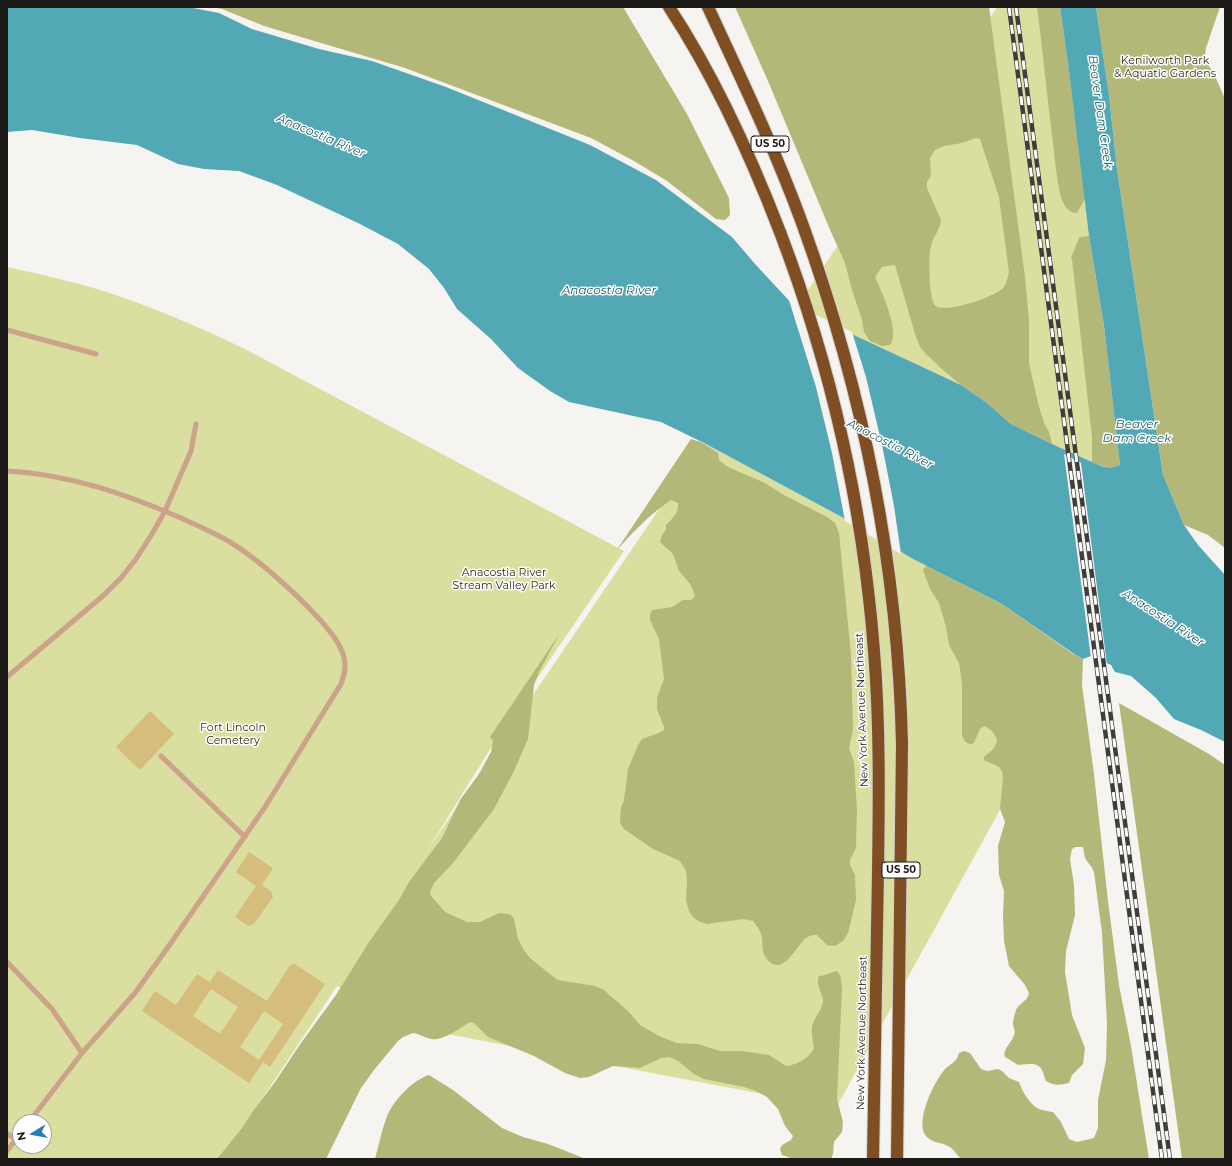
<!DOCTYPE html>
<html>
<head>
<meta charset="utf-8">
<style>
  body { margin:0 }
  #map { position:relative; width:1232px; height:1166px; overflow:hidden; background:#f6f4f0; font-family:Montserrat,sans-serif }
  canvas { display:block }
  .frame { position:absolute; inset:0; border:8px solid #1c1b1a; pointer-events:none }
  .north { position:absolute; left:12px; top:1114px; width:40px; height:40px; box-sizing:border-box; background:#fff; border:1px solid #a4a4a3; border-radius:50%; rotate:259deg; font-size:11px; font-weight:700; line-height:16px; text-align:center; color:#1c1b1a }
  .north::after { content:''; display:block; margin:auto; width:14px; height:18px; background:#247fad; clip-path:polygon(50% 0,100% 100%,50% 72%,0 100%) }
</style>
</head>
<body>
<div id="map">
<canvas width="1232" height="1166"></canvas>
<div class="frame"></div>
<div class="north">N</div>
</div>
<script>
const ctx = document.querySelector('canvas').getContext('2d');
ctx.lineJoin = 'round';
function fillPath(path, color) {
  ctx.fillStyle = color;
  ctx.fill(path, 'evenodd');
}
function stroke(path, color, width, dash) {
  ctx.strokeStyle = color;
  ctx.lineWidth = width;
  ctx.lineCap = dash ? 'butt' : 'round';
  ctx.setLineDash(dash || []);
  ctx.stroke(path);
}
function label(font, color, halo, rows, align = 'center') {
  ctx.font = font + ' Montserrat,sans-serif';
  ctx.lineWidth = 3;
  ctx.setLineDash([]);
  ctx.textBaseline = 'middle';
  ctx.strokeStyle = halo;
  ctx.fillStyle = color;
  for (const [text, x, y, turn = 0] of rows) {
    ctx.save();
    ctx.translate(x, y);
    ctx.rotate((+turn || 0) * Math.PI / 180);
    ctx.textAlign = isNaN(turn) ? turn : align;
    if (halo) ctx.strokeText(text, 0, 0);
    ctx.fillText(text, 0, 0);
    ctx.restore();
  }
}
fillPath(new Path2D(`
  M997,7h63l8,56 21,173 12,230 -49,-22 -91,-59 -165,-77z
  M7,267c34,7 67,15 100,25 47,16 93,35 138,57l379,202 -122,179 -75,121 277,-408 147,79 62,37 58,29 102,66 10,5 -247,449 -389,-74 -110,-48 -115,173h-215zM20,1122h24v24h-24z`), '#dadfa0');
fillPath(new Path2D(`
  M213,7h410l64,107 42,84 1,17 -5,5 -9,-1 -49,-38 -33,-20 -43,-23 -186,-70 -141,-42 -42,-17z
  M735,7h254l36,270 4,44v42l9,40 6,20 5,9 3,12 -41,-20 -24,-21 -26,-18 -18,-15 -17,-16 -6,-7 -5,-13 -20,-69 -13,2 -7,10c6,13 26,56 15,68l-8,1 -12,-5 -6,-9 -2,-12 -10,-30 -7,-27 -14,-31 -63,-151zM976,138l4,1 19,58 10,75c-2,6 -2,13 -7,17 -8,8 -62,27 -68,15 -5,-9 -6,-48 -3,-58 2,-9 9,-16 10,-26l-14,-32v-6l4,-6 -1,-18 5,-8 9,-4 18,-3z
  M1037,7h23l8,56 17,136 -8,14c-7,0 -12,-5 -15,-13 -5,-15 -7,-40 -9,-57 -6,-45 -10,-91 -16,-136z
  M1096,7h124l-14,41 -1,8 1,5 9,15 10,23v449l-17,-13 -24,-10 -21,-50 -46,-306 -8,-74z
  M1089,236l15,90 15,129 1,10c-10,5 -18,1 -28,-3v-25l-20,-178 -1,-1 8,-20 2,-1z
  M691,439l10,3 17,11 1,7 9,7 37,16 19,12 43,22 8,6 4,10 12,121 2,76 -4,18 5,14 3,48 -1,38 -6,12v5l5,10 1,25 -8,33 -5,8 -8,5 -8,-1 -10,-10c-6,0 -10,1 -14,6 -8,8 -22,37 -37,17 -6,-9 -2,-16 -5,-24 -1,-4 -5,-9 -8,-13l-9,-2 -37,5 -9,-3 -5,-4 -4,-6 -3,-11 1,-19 -1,-10 -6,-10 -27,-12 -29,-20 -4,-6 1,-15 3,-8 4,-31 10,-24 4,-6 17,-6 5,-3v-3l-7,-18v-11l7,-19 -5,-40 -9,-19v-5l2,-5 20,-3 11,-7h8l4,-4 -4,-11 -12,-14 -6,-17 -13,-12 2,-7 4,-5v-5c7,-7 13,-12 12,-22l-7,-3c-21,14 -38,32 -55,51z
  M927,566l75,38 71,50 10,5 -1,26 12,89 14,127 11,84 12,61 18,113h-188c-4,-4 -8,-11 -13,-13 -7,-4 -16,-3 -22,-10 -12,-14 9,-56 19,-67 3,-3 7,-5 10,-8 2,-2 3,-5 4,-8l5,-2 6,2 11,16 6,2 11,-2 4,2 7,7 10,4c3,9 10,21 18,26 5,3 12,3 16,4l8,10 8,17 8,3 17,-4 4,-10v-28l8,-40 1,-37 -5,-90 -8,-61 -2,-4 -7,-10 -2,-11h-8l-3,2 -2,10 4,26 1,30 -9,36 -1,21 7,43 13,33 -2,16 -11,11 -3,8c-10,2 -15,3 -23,-2 -4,-11 -4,-18 -18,-17 -3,0 -7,1 -9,1 -4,-1 -9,-6 -14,-8 -3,-8 7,-14 9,-22 2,-4 -1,-8 -1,-12 0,-4 2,-9 3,-13 3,-7 12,-9 13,-17l-4,-8 -16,-19 -5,-25 -1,-25 1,-25 -5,-16 -1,-29 7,-24 -5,-13 3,-32 -1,-6 -3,-4 -15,-7v-3c7,-6 18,-13 10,-23 -3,-4 -5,-6 -10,-8l-4,3 -6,14c-7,3 -10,-2 -12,-8v-51l-3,-21 -10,-18 -3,-18 -7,-24 -9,-14 -7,-19 1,-2z
  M560,633l-21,39 -5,13 -6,54 -14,32 -20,38 -41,54 -19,20 -4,9 1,4 14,16 22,10h13l19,-9 9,1 3,1 3,4 4,20 6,11 6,8 21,17 7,5 37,6 9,4 25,22 11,13 21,12 16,6 21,1 22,7h21l28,4 17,11c10,-1 23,-7 28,-18 -1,-7 -3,-15 -2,-22 2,-9 11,-16 11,-26 -1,-8 -8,-16 -4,-24 7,0 11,-4 18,-5 5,5 4,12 5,18l-5,110 6,23 -1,10 -8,10 -1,12 -2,5h-37l-12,-4 -2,-6 2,-4 9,-5 2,-4 -8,-10 -7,-17 -11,-12 -11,-6 -12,-4 -40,-8 -10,-5 -16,-13 -8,-4 -9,1 -21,10 -27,-2 -24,11 -9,1 -15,-5 -31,-17 -46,-19 -14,-14 -4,-1c-10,6 -27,19 -38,17 -7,-1 -12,-5 -19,-6l-10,4 -5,4 -24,29 -13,18 -35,71h-109l25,-31 11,-17 22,-29 26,-39 35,-48 33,-53 30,-42 10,-18 33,-44 18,-38 19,-26 12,-22 2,-11 -3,-4z
  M1119,703l90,51 16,11v394h-43z
  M429,1075l24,15 49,38 21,9 25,7 38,15h-211c4,-14 7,-31 13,-45 7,-15 25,-34 41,-39z`), '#b3b878');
fillPath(new Path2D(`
  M7,7h181l31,6 33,16 67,20 53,12 74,26 144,58 66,35 76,57 23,27 41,44 165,77 26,18 24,21 41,20 49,22c8,2 12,2 19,-1l-16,-139 -15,-90 -21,-173 -8,-56h36l13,88 8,74 46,306 21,50 14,20 27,30v167l-24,-12 -27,-11 -18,-21 -25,-22 -16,-4 -4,-7 -20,-9 -8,3 -9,-5 -72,-50 -89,-45 -62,-37 -147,-79 -43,-21 -92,-20 -19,-11 -32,-23 -27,-29 -34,-30 -13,-21 -15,-19 -31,-25 -38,-20 -83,-39 -38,-14 -35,-2 -26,-5 -41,-19 -57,-7 -48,-8 -25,2z`), '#52a9b5');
fillPath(new Path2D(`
  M788,297l9,9 55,26 14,45 16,68 12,61 7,48 -56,-33 -13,-68 -16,-66z
  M1064,454l17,9 26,202 -16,-7z`), '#f6f4f0');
fillPath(new Path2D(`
  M150,711l24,23 -34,36 -24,-23z
  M249,852l24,16 -11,17 9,6 2,6 -19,27 -6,2 -13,-9 21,-31 -20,-14z
  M295,964l30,20 -55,83 -7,-5 -14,21 -107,-72 13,-20 21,14 21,-31 13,8 8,-12 49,31 23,-36zM211,989l27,18 -18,27 -27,-18zM264,1011l19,13 -24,36 -19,-13z`), '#d5bd7e');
const lane = new Path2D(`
  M7,330l89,24
  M7,471c61,3 119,23 174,47 17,8 34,15 49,24 29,18 54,41 77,64 14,15 39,39 38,60 0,7 -2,12 -4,18l-76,123 -99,143 -31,43 -53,60 -53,69
  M7,677l97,-82 17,-17 15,-19 16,-25 13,-23 26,-60 5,-27
  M161,756l84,81
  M7,962l45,47 30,44
  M7,1134l9,5
  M7,1151l13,-17`);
const highway = new Path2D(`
  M669,7c46,70 81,147 111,225 51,134 83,276 94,419 6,73 5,147 4,221 -1,96 -4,191 -5,287
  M708,7c33,71 67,142 94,216 61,168 96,343 100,521l-5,415`);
stroke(lane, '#d3d1ce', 6);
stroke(highway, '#d3d1ce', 14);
stroke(lane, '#cca483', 5);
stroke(highway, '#7f4f23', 12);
const rail = new Path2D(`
  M1009,7l153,1152
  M1016,7l154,1152`);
stroke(rail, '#3e3d3b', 4.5);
stroke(rail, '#fff', 3, [9]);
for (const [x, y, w] of [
  [770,144,38],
  [901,870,38]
]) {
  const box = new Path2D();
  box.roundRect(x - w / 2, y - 8, w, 16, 3);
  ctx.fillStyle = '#fff';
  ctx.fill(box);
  stroke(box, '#1c1b1a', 1);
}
label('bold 10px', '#1c1b1a', null, [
  ["US 50",770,144],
  ["US 50",901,870]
]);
label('11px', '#2c2d10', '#fff', [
  ["Kenilworth Park",1165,61],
  ["& Aquatic Gardens",1165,74],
  ["Anacostia River",504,573],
  ["Stream Valley Park",504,586],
  ["Fort Lincoln",233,728],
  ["Cemetery",233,741]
]);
label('11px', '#1c1b1a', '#fff', [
  ["New York Avenue Northeast",862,710,-92],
  ["New York Avenue Northeast",862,1033,-89]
]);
label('italic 12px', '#19606a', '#fff', [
  ["Beaver Dam Creek",1100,112,82],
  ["Anacostia River",321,136,23],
  ["Anacostia River",609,290],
  ["Beaver",1137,424],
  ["Dam Creek",1137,438],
  ["Anacostia River",890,444,27],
  ["Anacostia River",1163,618,33]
]);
</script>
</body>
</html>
